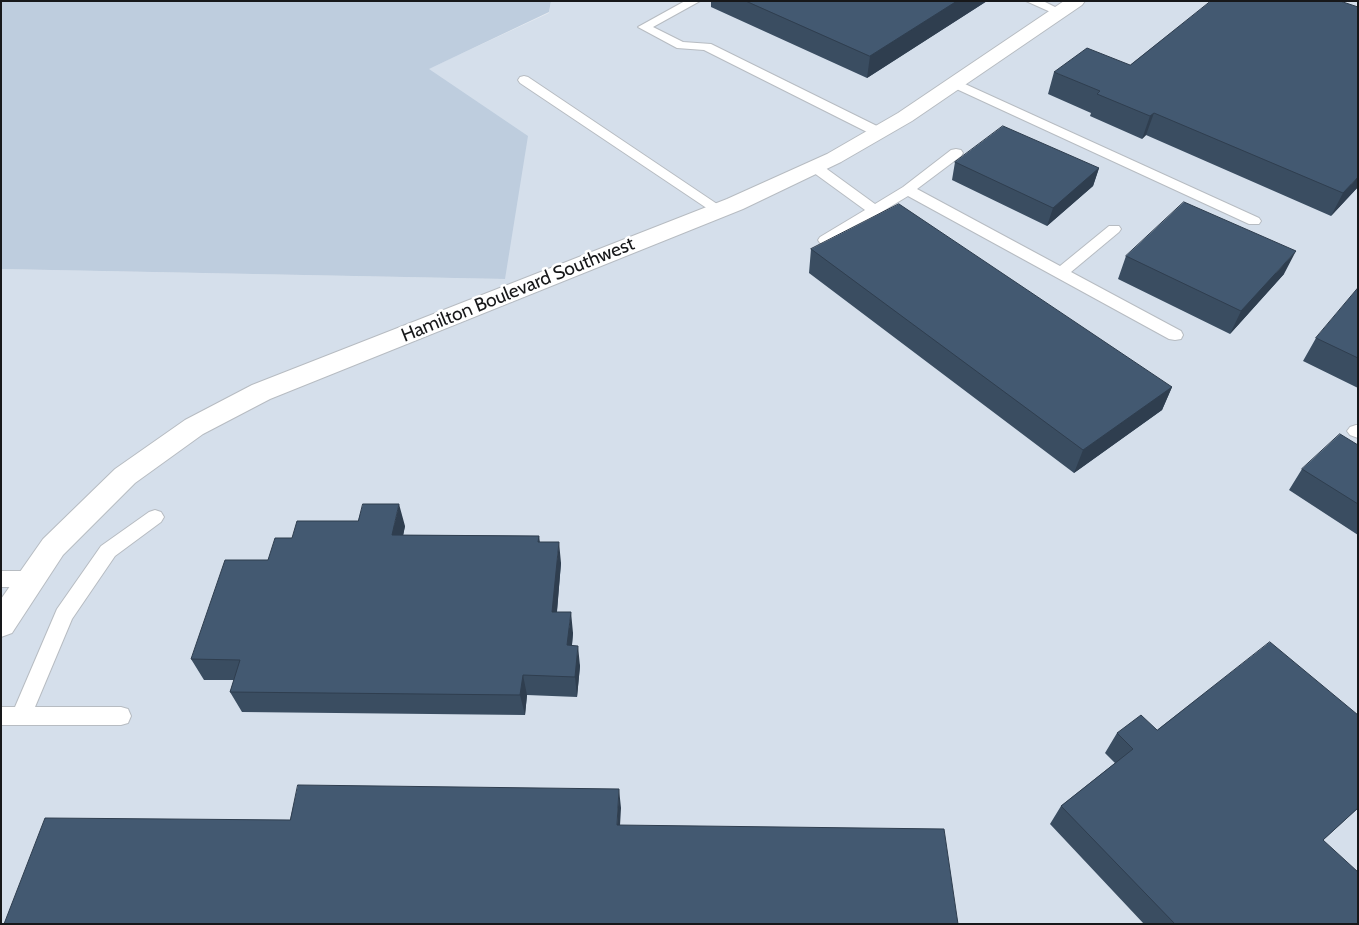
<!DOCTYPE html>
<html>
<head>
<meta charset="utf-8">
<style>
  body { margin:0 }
  #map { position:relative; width:1359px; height:925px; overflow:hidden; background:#e5eaf0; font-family:Cabin,sans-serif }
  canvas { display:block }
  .frame { position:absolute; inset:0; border:2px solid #17181a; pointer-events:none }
</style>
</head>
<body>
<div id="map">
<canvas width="1359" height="925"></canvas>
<div class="frame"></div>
</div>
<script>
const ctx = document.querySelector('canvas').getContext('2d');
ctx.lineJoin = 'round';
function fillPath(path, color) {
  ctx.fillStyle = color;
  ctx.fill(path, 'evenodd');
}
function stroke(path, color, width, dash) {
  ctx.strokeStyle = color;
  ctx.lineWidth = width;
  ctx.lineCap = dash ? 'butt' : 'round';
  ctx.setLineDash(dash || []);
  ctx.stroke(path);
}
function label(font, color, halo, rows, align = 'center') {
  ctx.font = font + ' Cabin,sans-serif';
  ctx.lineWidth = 5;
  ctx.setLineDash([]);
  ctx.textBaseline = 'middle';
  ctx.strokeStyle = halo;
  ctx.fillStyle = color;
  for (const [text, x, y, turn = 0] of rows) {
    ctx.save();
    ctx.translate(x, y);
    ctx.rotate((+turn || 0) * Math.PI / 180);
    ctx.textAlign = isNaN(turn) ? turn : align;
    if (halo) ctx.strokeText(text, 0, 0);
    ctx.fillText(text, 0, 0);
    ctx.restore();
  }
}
fillPath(new Path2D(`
  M551,1h807v923h-1357v-655l504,10 -77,-210 121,-56z`), '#d5dfeb');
fillPath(new Path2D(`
  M1,1h550l-2,11 -120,57 99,67 -23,143 -504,-10z`), '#becdde');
const lane = new Path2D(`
  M685,1h15l-47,26 30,15 28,2 172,85 2,3 -2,3h-10l-169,-85 -27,-2 -39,-21z
  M1026,1h17l22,11 -2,2h-8z
  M524,76l4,1 198,133 -2,3h-10l-194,-130 -2,-3 2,-3z
  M954,79l305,139 2,3 -2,3h-10l-299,-138 -2,-3z
  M956,149l5,1 2,3 -2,3 -44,33 143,77 49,-40h10l2,3 -2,3 -48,40 110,59 2,4 -2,4 -6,1 -6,-1 -261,-143 -78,47h-10l-2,-3 2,-3 45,-27 -55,-40 -2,-3 2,-3h10l55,40 28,-17 48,-37z
  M1356,425h2v13l-8,-3 -3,-4 3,-4z
  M155,510l6,2 3,5 -3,5 -46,34 -43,63 -37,88h86l7,2 3,7 -3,7 -7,2h-120v-18h14l42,-98 44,-63 48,-34z
  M1,571h30l7,2 3,6 -3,6 -7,2h-30z`);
const street = new Path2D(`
  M1064,1h21l-3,4 -170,116 -71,41 -98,47 -473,190 -67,35 -68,49 -72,72 -51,78 -11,4v-38l42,-60 72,-70 70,-49 67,-35 475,-186 100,-45 71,-41z`);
stroke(lane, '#b7bcc2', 2);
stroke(street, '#b7bcc2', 2);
fillPath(lane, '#fff');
fillPath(street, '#fff');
fillPath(new Path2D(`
  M711,1h276l-120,77 -156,-71z
  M1054,72l304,115 -27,29 -185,-81 -4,4 -52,-23 1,-3 -43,-19z
  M955,162l144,6 -6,18 -46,40 -95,-46z
  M811,249l361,138 -10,23 -88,63 -265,-200z
  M1126,256l158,18 -54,60 -112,-55z
  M1358,288v100l-55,-27 13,-23z
  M1358,445v90l-69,-45 13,-21z
  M358,521l47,5 -2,9 136,1 1,6 21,21 -4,49 16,21 -1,12 8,21 -3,31 -50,-2 -2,20 -283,-3 -12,-20 4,-12h-30l-13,-21 77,-99 24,-22z
  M1358,715v93l-35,32 35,84h-214l-94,-100 11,-18 54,-43 -10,-10 12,-20z`), '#3a4d61');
fillPath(new Path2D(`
  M957,1h30l-120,77 3,-22z
  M1154,113l-8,22 -4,4 8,-23z
  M1099,168l-6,18 -46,40 6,-18z
  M1358,177v10l-27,29 12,-23z
  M1296,251l-12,23 -54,60 11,-23z
  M1172,387l-10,23 -88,63 9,-23z
  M399,504l6,22 -6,31 -7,-22z
  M559,542l2,21 -6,70 -3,-21z
  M571,612l2,21 -3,33 -3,-21z
  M578,646l2,20 -3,31 -2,-20z
  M523,675l4,20 -2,20 -5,-20z
  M619,789l2,19 -2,35 -2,-18z`), '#2f3e4f');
const building = new Path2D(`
  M746,1h211l-87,55z
  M1211,1h129l18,6v170l-15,16 -189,-80 -4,3 -53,-22 3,-3 -46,-19 33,-24 43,17z
  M1003,126l96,42 -46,40 -98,-46z
  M1184,202l112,49 -55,60 -115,-55z
  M899,204l273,183 -89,63 -272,-201z
  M1358,288v70l-42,-20z
  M1340,434l18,11v59l-56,-35z
  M363,504h36l-7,31 147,1 -1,6h21l-7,70h19l-4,33 11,1 -3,31 -52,-2 -3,20 -290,-3 10,-32 -49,-1 34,-99h43l7,-22h17l5,-17h61z
  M1270,642l88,73v93l-35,32 35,32v52h-183l-114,-118 72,-57 -16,-16 24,-18 16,15z
  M298,785l321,4 -2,36 327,4 14,95h-954l41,-106 245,2z`);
fillPath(building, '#435971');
stroke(building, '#2f3e4f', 1);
label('19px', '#17181a', '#fff', [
  ["Hamilton Boulevard Southwest",518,290,-22]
]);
</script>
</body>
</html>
